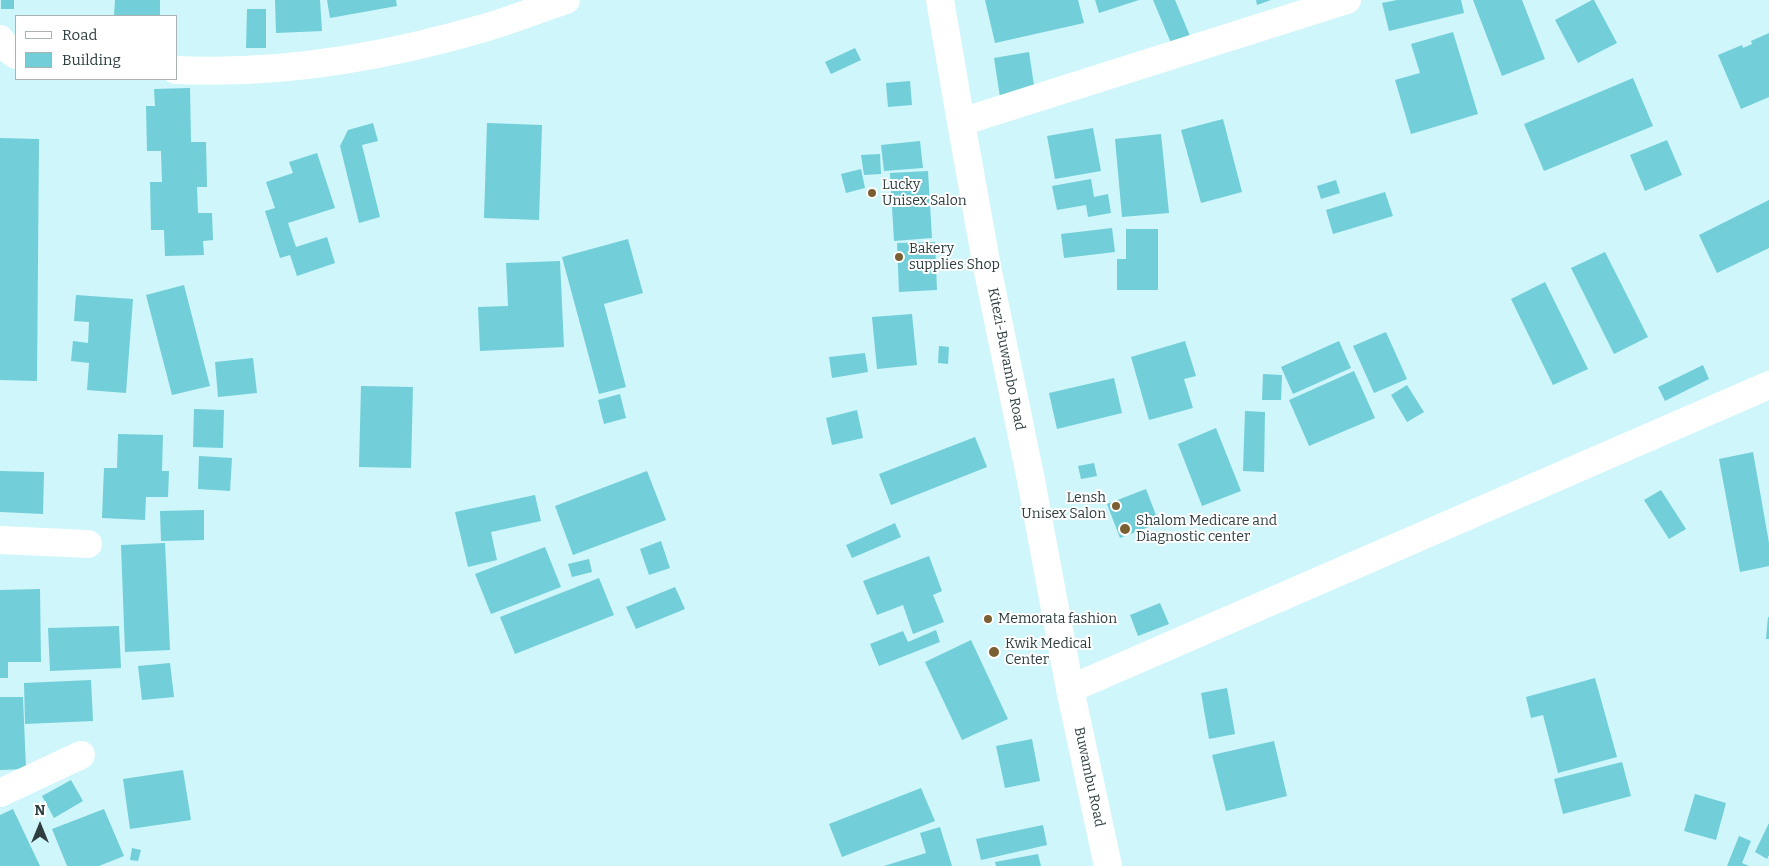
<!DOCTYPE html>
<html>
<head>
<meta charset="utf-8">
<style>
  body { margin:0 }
  #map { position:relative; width:1769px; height:866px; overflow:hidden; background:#cef6fb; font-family:Bitter,serif }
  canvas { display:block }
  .legend { position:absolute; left:15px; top:15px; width:162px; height:65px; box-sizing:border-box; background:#fff; border:1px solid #abb2b3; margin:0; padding:6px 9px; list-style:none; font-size:15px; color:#2e3e40 }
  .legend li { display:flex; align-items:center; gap:10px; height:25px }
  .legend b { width:25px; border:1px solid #abb2b3 }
  .north { position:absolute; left:15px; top:801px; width:50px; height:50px; -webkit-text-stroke:4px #fff; paint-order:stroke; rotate:0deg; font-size:14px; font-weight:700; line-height:20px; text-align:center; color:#2e3e40 }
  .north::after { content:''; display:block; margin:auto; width:18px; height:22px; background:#2e3e40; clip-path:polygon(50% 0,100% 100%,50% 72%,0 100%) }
</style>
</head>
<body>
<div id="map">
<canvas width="1769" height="866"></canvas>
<ul class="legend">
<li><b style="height:6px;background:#fff"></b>Road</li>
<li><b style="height:14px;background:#72ced8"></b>Building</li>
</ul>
<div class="north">N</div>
</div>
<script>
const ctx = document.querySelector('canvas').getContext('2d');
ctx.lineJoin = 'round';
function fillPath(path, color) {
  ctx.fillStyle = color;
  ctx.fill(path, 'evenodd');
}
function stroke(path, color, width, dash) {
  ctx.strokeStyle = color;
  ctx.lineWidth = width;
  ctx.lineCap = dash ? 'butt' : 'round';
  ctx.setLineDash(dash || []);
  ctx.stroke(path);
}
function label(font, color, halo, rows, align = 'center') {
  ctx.font = font + ' Bitter,serif';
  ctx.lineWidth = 4;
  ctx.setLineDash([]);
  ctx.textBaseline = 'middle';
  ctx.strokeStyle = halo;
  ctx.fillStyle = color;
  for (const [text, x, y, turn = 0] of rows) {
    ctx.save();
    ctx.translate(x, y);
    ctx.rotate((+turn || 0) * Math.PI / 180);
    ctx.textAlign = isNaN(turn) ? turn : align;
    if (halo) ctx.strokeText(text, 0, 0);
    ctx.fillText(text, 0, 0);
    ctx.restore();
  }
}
fillPath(new Path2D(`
  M1,0h13v9h-13z
  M115,0h45v16h-46z
  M275,0h45l2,31 -46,2z
  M327,0h69l1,6 -67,12z
  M985,0h93l6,23 -89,20z
  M1095,0h44l-40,13z
  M1153,0h22l15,36 -19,7z
  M1256,0h15l-14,5z
  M1397,0h64l3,13 -75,18 -7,-28z
  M1473,0h49l23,59 -43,17z
  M1592,0h2l23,43 -39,20 -23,-43z
  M247,9h19v39h-20z
  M1453,32l25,82 -67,20 -16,-54 25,-7 -9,-29z
  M1769,33v64l-28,12 -23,-54 24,-10 1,3 9,-4 -1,-3z
  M855,48l6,12 -30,14 -6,-12z
  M1029,52l6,40 -35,5 -6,-39z
  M1633,78l20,48 -109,45 -20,-47z
  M910,81l2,24 -24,2 -2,-24z
  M190,88l1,54h15l1,45h-10l1,26h14l1,27 -10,1 1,14 -39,1 -1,-26h-13l-1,-48h12l-1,-31h-14l-1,-45h9l-1,-17z
  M1223,119l19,73 -41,11 -20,-73z
  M373,123l5,18 -16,4 18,72 -21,6 -19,-77 8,-16z
  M487,123l55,2 -3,95 -55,-2z
  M1093,128l8,43 -46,8 -8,-43z
  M1161,134l8,79 -47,4 -7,-78z
  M0,138l39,1 -2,242 -37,-1z
  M1667,140l15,35 -37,16 -15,-36z
  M920,141l3,27 -39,3 -3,-26z
  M317,153l18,55 -47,15 8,24 31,-10 8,26 -38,13 -7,-21 -10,3 -15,-47 10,-3 -9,-26 27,-9 -4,-11z
  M880,154l1,20 -17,1 -3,-20z
  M861,169l4,19 -19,5 -5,-19z
  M928,171l4,67 -38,3 -4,-68z
  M1091,179l3,18 14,-3 3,19 -23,4 -2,-12 -29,5 -5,-24z
  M1336,180l4,13 -19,6 -4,-13z
  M1385,192l8,24 -60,18 -7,-24z
  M1769,200v48l-52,25 -18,-38z
  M1112,228l3,24 -51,6 -3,-24z
  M1126,229h32v61h-41v-31h9z
  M628,239l15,54 -39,11 22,83 -27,7 -37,-137z
  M935,242l2,48 -38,2 -2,-49z
  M1605,252l43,85 -34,17 -43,-86z
  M560,261l4,86 -84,4 -2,-44 30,-1 -2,-43z
  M1545,282l43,87 -35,16 -42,-86z
  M184,285l26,101 -38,9 -26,-100z
  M76,295l57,4 -7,94 -39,-3 2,-27 -18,-2 2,-20 15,2 1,-21 -15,-1z
  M912,314l5,51 -40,4 -5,-52z
  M1386,332l21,47 -33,14 -21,-47z
  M1185,341l11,35 -12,3 9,29 -44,12 -18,-63z
  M1339,341l12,27 -58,26 -12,-27z
  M939,346l10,1 -1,17 -10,-1z
  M865,353l3,19 -36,6 -3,-21z
  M253,358l4,35 -39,4 -3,-35z
  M1703,365l6,14 -44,22 -7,-14z
  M1354,371l21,47 -66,28 -20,-46z
  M1263,374l19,1 -1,25h-19z
  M1114,378l8,35 -65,16 -8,-36z
  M1407,385l17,27 -17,10 -16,-27z
  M361,386l52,1 -2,81 -52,-1z
  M620,394l6,24 -22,6 -6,-24z
  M194,409l30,1 -1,38 -30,-1z
  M857,410l6,28 -31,7 -6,-27z
  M1245,411l20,1 -1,60 -21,-1z
  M1216,428l25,63 -39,15 -24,-62z
  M118,434l45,1 -1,36h7l-1,26h-22l-1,23 -43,-2 2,-50h13z
  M975,437l12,30 -96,38 -12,-31z
  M1753,452l16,91v23l-29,6 -21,-113z
  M199,456l33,2 -2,33 -32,-2z
  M1094,463l3,13 -16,3 -3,-13z
  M0,471l44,1 -1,42 -43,-2z
  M647,471l19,49 -93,35 -18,-49z
  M1146,489l13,34 -39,15 -13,-34z
  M1661,490l25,39 -17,10 -25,-39z
  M535,495l6,26 -50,11 6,28 -29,7 -13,-55z
  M204,510v30l-43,1 -1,-30z
  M895,523l6,14 -49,21 -6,-13z
  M661,541l9,27 -21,7 -9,-26z
  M165,543l5,107 -45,2 -4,-107z
  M545,547l16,40 -70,27 -16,-40z
  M929,556l13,35 -9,4 11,27 -31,12 -10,-29 -26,10 -14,-34z
  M589,559l3,13 -20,5 -4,-13z
  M599,578l15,37 -99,39 -15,-37z
  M675,587l10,22 -49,20 -10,-22z
  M40,589l1,73h-33v16h-8v-88z
  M1160,603l9,21 -31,12 -8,-21z
  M1768,617h1v22h-3z
  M119,626l2,42 -71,3 -2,-43z
  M936,630l4,12 -61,24 -9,-22 33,-13 5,11z
  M971,640l37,79 -46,21 -37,-78z
  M170,663l4,34 -32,3 -4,-34z
  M1595,678l22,79 -59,16 -15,-58 -12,3 -5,-21z
  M91,680l2,41 -68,3 -1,-41z
  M1227,688l8,46 -26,5 -8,-46z
  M0,697h23l3,72 -26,1z
  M1032,739l8,42 -35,7 -9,-42z
  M1274,741l13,55 -61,15 -14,-56z
  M1622,762l9,34 -68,18 -9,-35z
  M183,770l8,50 -61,9 -7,-50z
  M71,780l12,21 -29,17 -12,-22z
  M921,788l14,33 -93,36 -13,-33z
  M1695,794l31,9 -10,37 -32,-9z
  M13,809l27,57h-40v-51z
  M104,809l20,47 -25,10h-32l-15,-37z
  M1769,823v32l-2,4 -12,-7z
  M1043,825l4,20 -66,15 -5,-21z
  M940,827l12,39h-68l42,-13 -6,-20z
  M1739,836l12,5 -9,22 7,3h-22z
  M132,848l9,2 -3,11 -8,-1z
  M1038,854l3,12h-45l-1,-4z`), '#72ced8');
stroke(new Path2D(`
  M940,0l21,122 26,145 44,213 39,209 38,177
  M0,39l8,10 8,6
  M176,70c103,5 209,-13 308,-42 28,-8 55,-19 82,-28
  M961,122l386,-122
  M0,540l88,4
  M1070,689l699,-304
  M0,793l81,-38`), '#fff', 28);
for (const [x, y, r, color] of [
  [872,193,5,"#7b5e31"],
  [899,257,5,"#7b5e31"],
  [1116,506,5,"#7b5e31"],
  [1125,529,6,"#7b5e31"],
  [988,619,5,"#7b5e31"],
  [994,652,6,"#7b5e31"]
]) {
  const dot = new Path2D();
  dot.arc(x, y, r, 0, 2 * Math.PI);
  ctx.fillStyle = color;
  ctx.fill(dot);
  stroke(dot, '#fff', 2);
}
label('14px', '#2e3e40', '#fff', [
  ["Lucky",882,185],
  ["Unisex Salon",882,201],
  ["Bakery",909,249],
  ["supplies Shop",909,265],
  ["Lensh",1106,498,"right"],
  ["Unisex Salon",1106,514,"right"],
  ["Shalom Medicare and",1136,521],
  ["Diagnostic center",1136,537],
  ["Memorata fashion",998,619],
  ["Kwik Medical",1005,644],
  ["Center",1005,660]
], 'left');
label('14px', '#2e3e40', '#fff', [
  ["Kitezi-Buwambo Road",1006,359,79],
  ["Buwambu Road",1089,777,78]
]);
</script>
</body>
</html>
